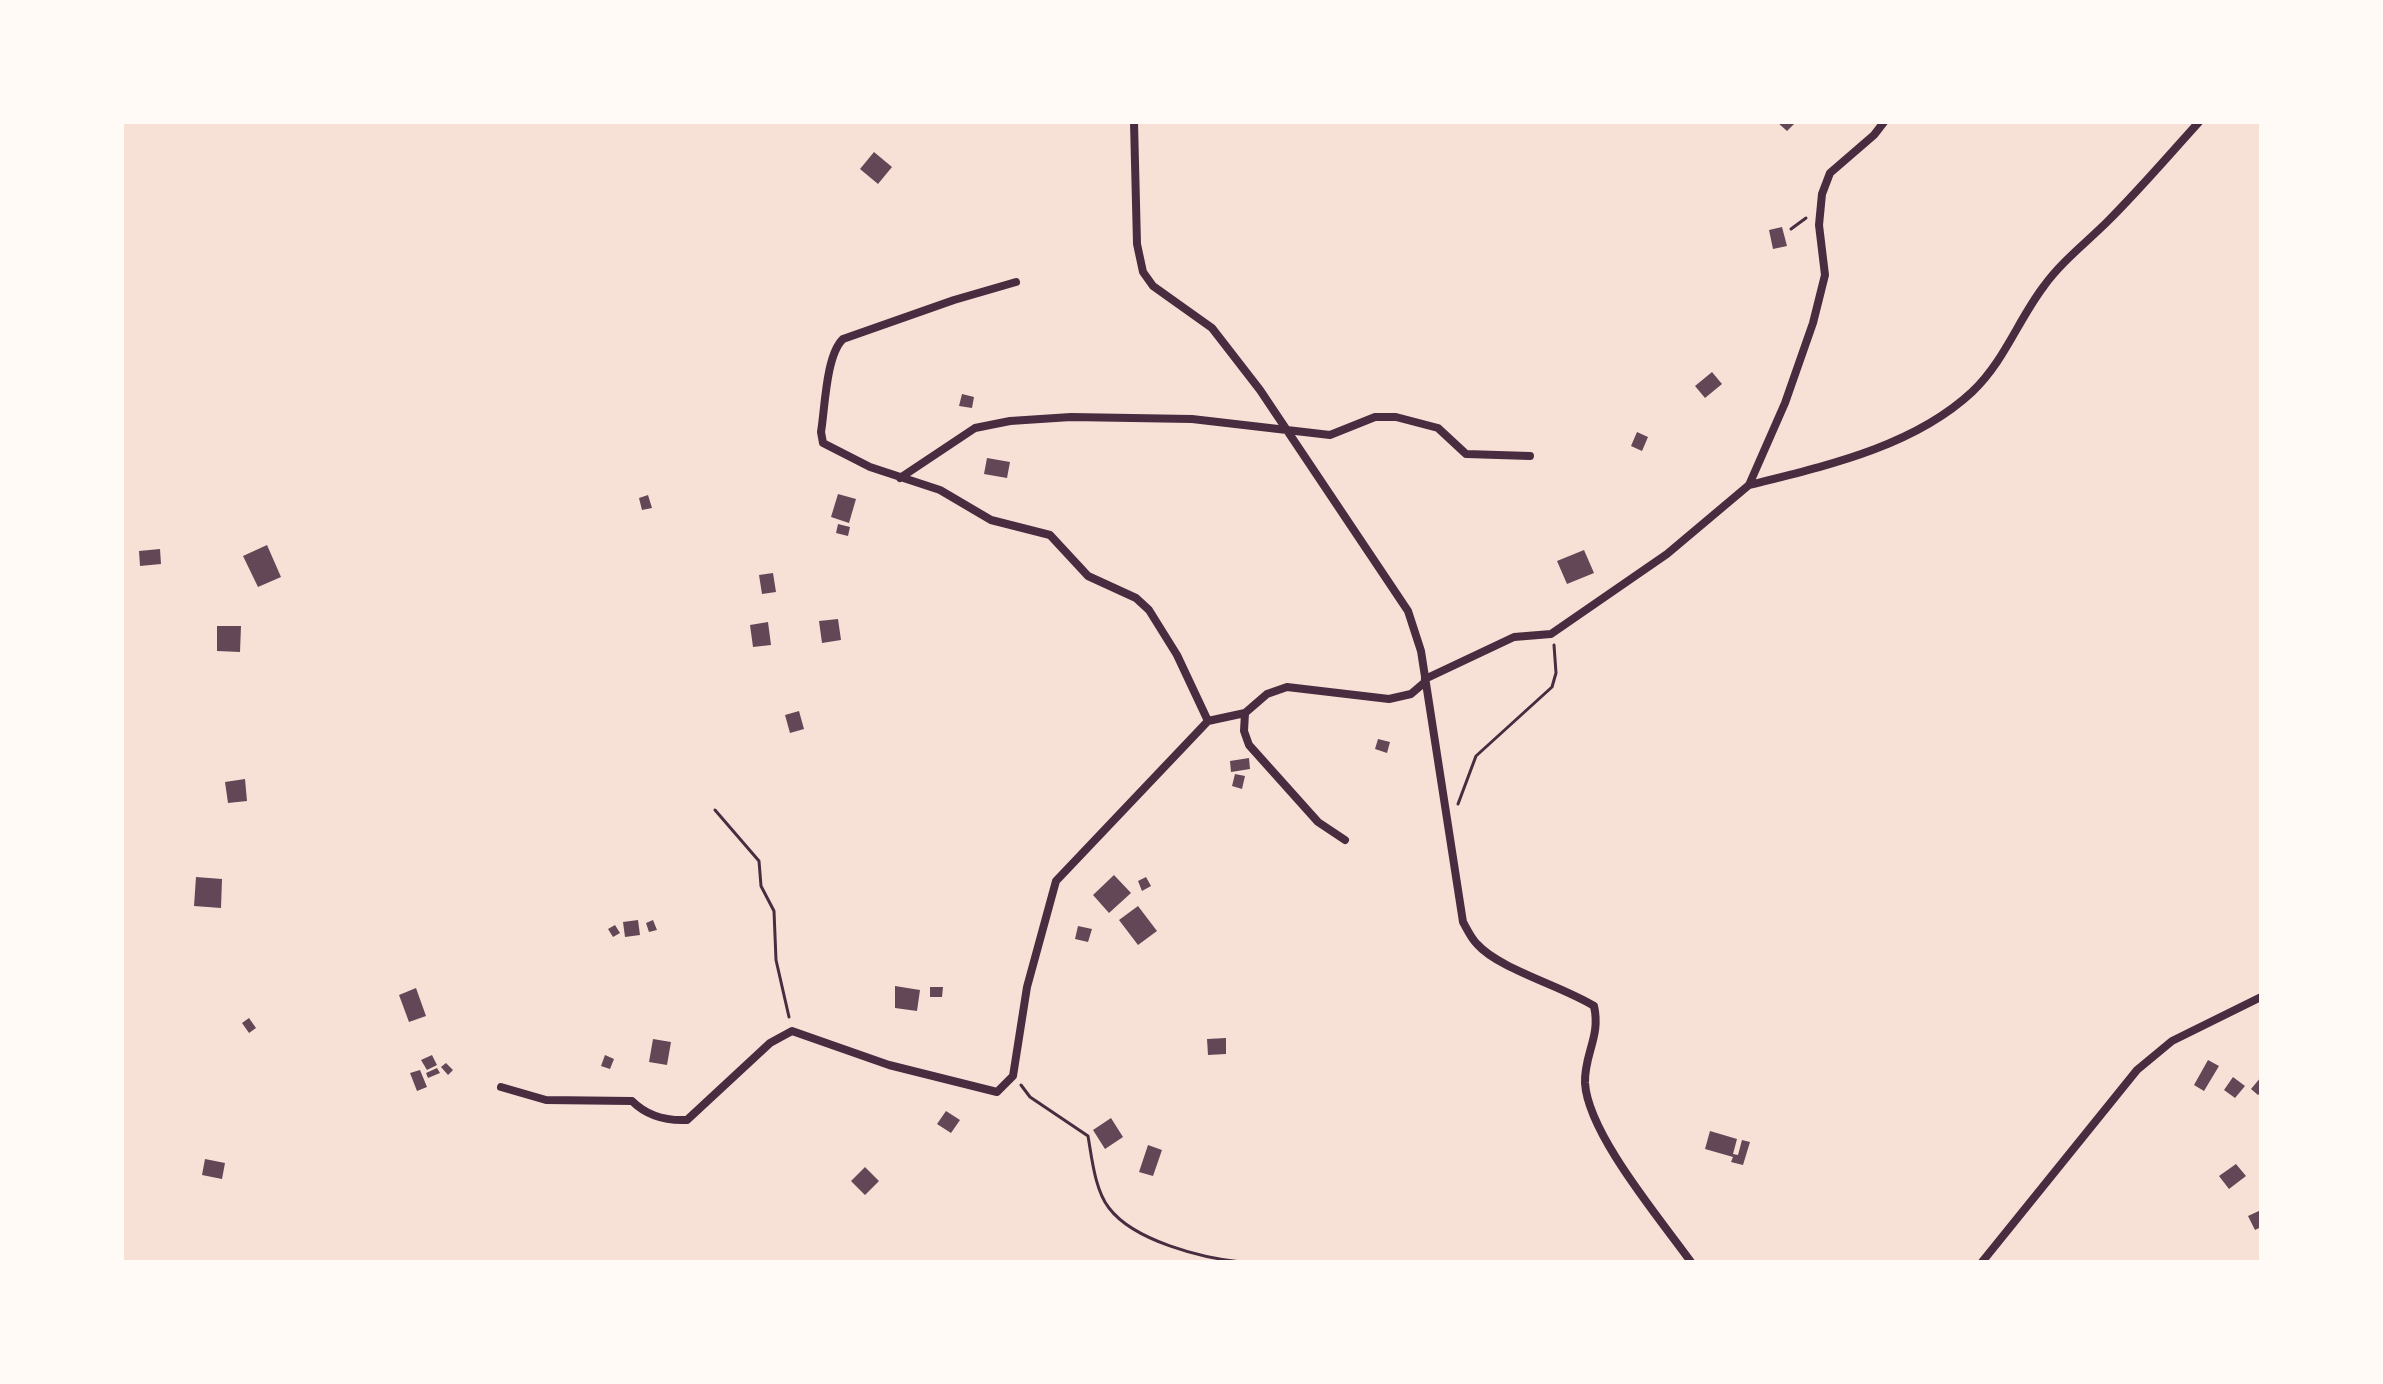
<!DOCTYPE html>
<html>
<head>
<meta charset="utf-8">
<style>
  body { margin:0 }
  #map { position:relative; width:2383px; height:1384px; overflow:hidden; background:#f7e1d7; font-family:Montserrat,sans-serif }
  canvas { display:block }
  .frame { position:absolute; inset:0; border:124px solid #fffaf5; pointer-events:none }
</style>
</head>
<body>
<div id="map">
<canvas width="2383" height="1384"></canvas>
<div class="frame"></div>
</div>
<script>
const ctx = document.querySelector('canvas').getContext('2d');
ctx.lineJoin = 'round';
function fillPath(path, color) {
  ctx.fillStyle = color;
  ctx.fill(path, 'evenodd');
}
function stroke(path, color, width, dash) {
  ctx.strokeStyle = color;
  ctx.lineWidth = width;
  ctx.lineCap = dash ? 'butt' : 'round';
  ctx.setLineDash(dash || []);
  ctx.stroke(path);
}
fillPath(new Path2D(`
  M1777,122h19l-9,9z
  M874,152l18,15 -14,17 -18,-15z
  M1782,227l5,19 -14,3 -4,-19z
  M1712,372l10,12 -17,14 -10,-12z
  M962,394l12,3 -2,11 -13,-2z
  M1637,432l11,5 -6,14 -11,-5z
  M987,458l23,4 -3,16 -23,-4z
  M838,494l18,5 -7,24 -18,-6z
  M648,495l4,13 -10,2 -3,-12z
  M838,524l12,3 -2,9 -12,-3z
  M267,545l14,32 -23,10 -15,-31z
  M160,549l1,15 -21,2 -1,-15z
  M1584,550l10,23 -27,11 -10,-23z
  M773,573l3,19 -14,2 -3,-19z
  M838,619l3,21 -19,3 -3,-22z
  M768,622l3,23 -18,2 -3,-22z
  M217,626h24l-1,26 -23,-1z
  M799,711l5,18 -14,4 -5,-18z
  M1378,739l12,3 -3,11 -12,-4z
  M1249,758l1,11 -19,3 -1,-11z
  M1235,774l10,2 -3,13 -10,-3z
  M245,779l2,22 -19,2 -3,-21z
  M1114,875l17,18 -22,20 -16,-18z
  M196,877l26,2 -1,29 -27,-2z
  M1146,877l5,9 -9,5 -4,-10z
  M1138,906l19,25 -19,14 -19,-25z
  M638,920l2,15 -15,2 -2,-15z
  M653,920l4,10 -8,2 -3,-9z
  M615,925l5,8 -7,4 -5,-8z
  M1078,926l14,3 -4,13 -13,-3z
  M895,986l25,4 -3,21 -22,-3z
  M930,987h13l-1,10h-12z
  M416,988l10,28 -17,6 -10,-27z
  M249,1018l7,10 -7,5 -7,-10z
  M1226,1038v16l-18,1 -1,-16z
  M653,1039l18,3 -4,23 -18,-3z
  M432,1055l5,10 -10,5 -6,-10z
  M605,1055l9,4 -4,10 -9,-3z
  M2208,1060l11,6 -15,25 -10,-6z
  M446,1063l7,7 -5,5 -7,-8z
  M437,1068l3,5 -12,5 -2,-5z
  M420,1070l7,17 -10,4 -7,-18z
  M2233,1077l12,9 -10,12 -11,-8z
  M2261,1077v15l-3,3 -7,-6z
  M946,1111l14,9 -9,13 -14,-9z
  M1111,1118l12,19 -18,12 -12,-19z
  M1710,1131l27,8 -4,15 5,1 4,-15 8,2 -7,23 -12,-3 2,-5 -28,-8z
  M1148,1145l14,5 -9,26 -14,-4z
  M205,1159l20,4 -3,16 -20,-4z
  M2236,1164l10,12 -17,13 -10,-13z
  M865,1167l14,14 -14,14 -14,-14z
  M2261,1210v17l-6,3 -7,-14z`), '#644757');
stroke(new Path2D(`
  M1791,229l15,-11
  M1458,804l18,-48 76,-69 4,-14 -2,-28
  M715,810l44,51 2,25 13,25 2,49 13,57
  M1021,1085l9,12 58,39c4,23 7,54 21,72 25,33 93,50 132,54`), '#4a2c40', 3);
stroke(new Path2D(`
  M1134,122l3,122 6,28 10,14 59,42 48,62 148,221 13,40 42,271c4,7 8,16 14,22 22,25 85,42 117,62 7,31 -10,48 -9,77 3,51 76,137 106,179
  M1016,282l-62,18 -111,39c-17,16 -18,69 -22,93l2,11 47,24 70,23 51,30 59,15 38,41 48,22 13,12 28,45 31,66
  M900,478l75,-50 35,-7 61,-4 121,2 138,16 45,-18h21l42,11 28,26 64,2
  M1749,485c76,-19 164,-38 223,-93 32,-30 46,-72 72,-106 17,-24 43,-44 64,-65 32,-32 61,-66 91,-99
  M1425,679l89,-42 37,-3 116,-80 82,-69 36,-82 28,-80 12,-48 -6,-50 3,-31 8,-21 44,-38 10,-13
  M1245,713l-1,18 5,14 69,77 27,18
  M501,1087l45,13 86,1c15,15 34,20 55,19l83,-77 22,-12 97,34 108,27 16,-16 14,-89 29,-106 152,-160 37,-8 22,-19 20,-7 102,12 22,-5 14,-12
  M1982,1262l155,-192 35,-29 89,-44`), '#4a2c40', 8);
</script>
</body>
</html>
